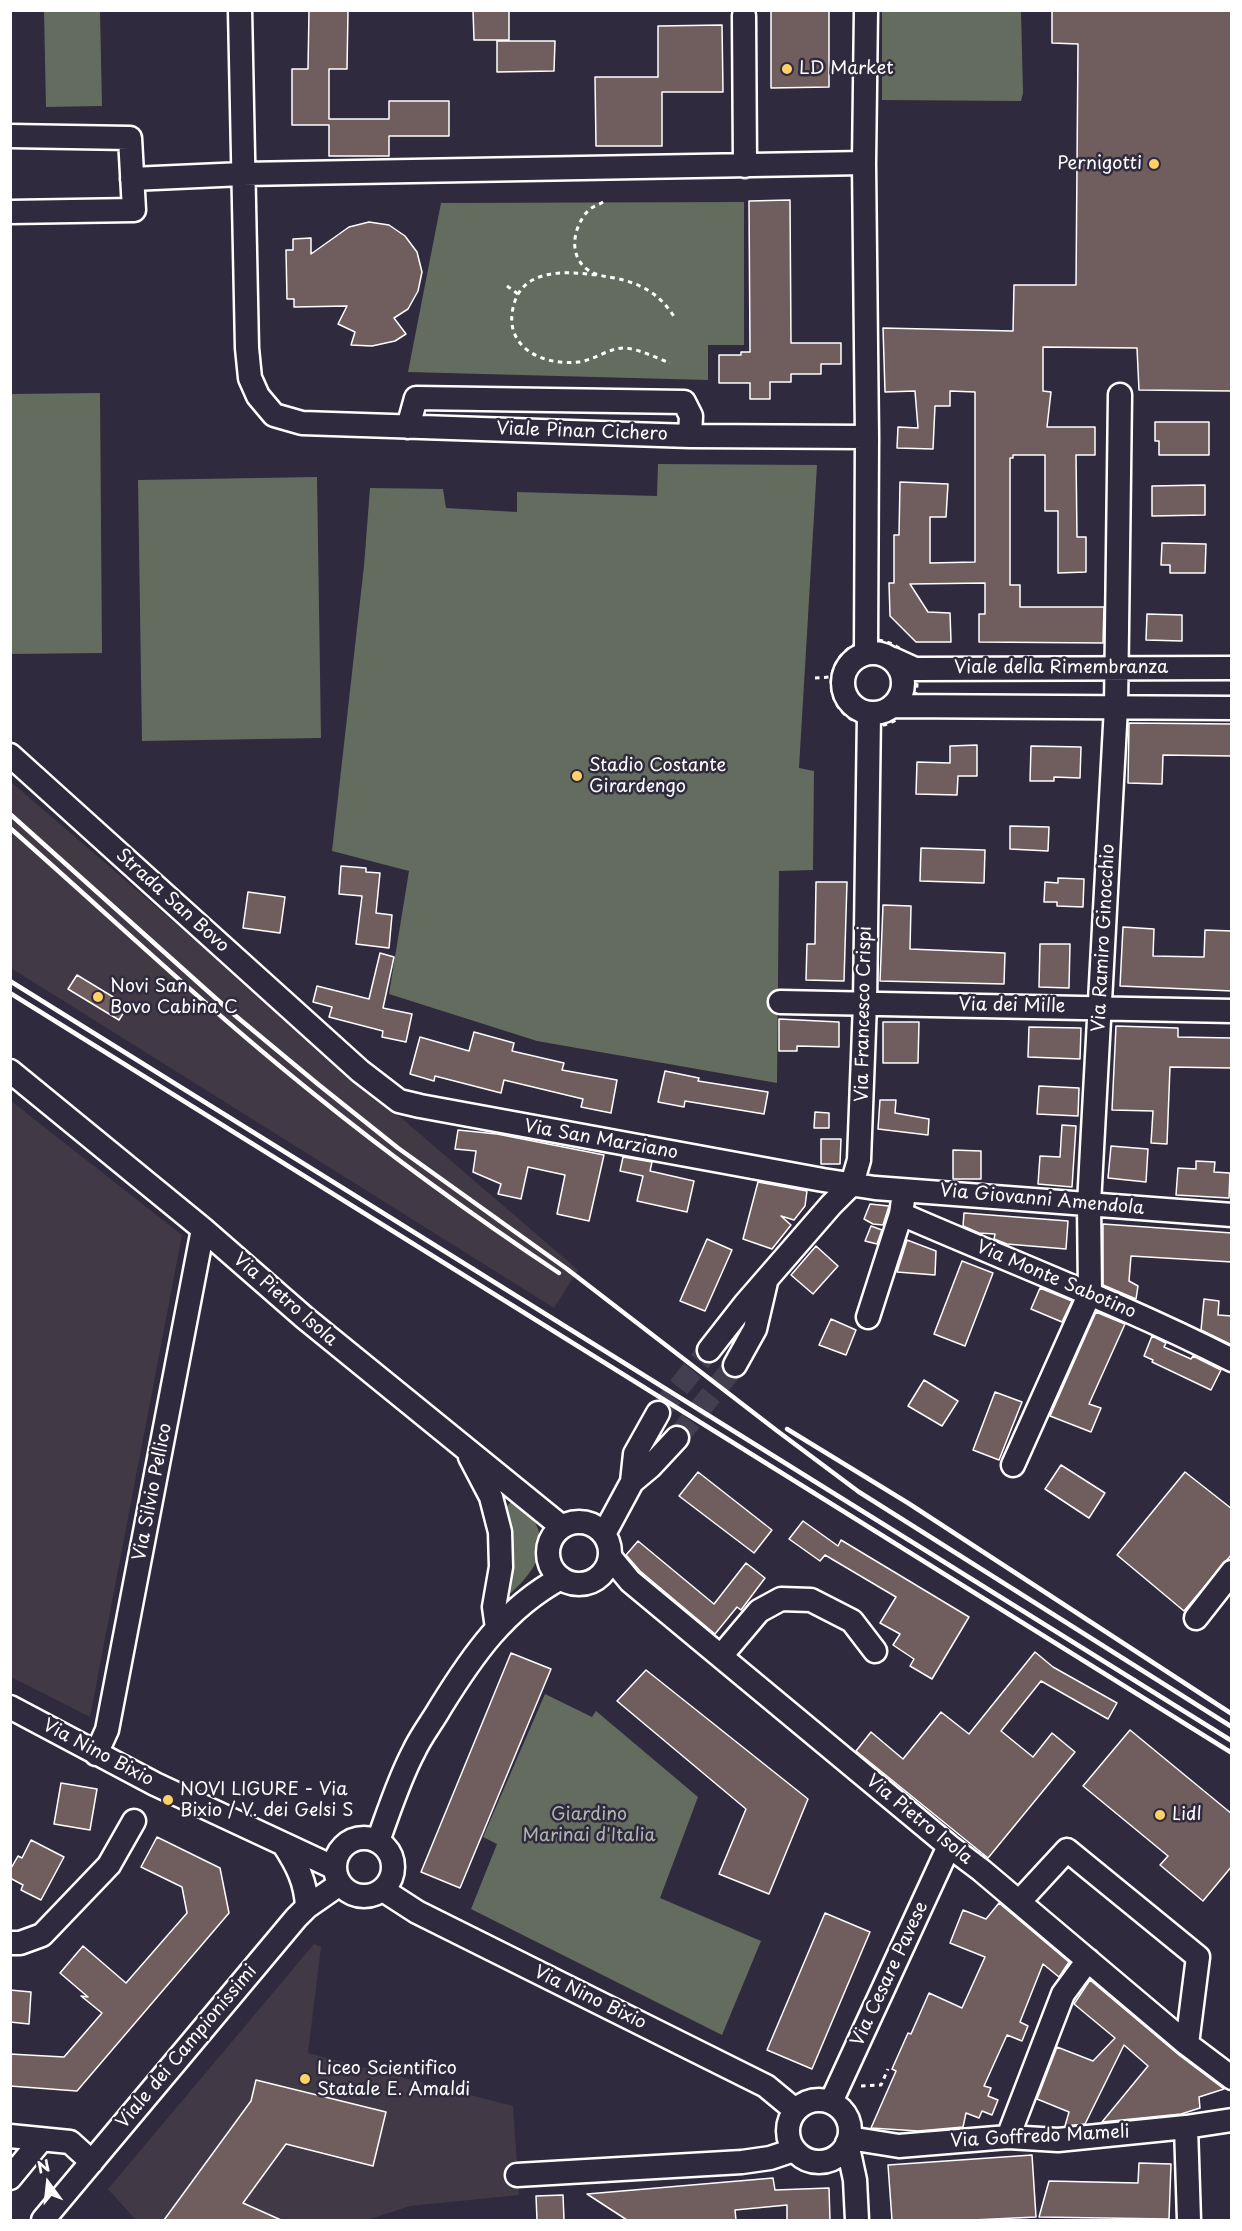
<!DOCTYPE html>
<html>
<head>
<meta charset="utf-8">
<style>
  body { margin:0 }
  #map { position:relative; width:1242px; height:2231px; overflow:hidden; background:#2f2a3d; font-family:"Playpen Sans",sans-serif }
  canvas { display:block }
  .frame { position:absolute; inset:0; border:12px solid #fff; pointer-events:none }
  .north { position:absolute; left:18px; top:2153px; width:60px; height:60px; -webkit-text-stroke:4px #2f2a3d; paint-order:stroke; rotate:345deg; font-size:16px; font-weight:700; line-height:24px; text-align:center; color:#fff }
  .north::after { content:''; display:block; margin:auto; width:21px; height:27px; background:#fff; clip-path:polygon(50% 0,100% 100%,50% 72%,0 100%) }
</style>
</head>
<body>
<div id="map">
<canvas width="1242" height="2231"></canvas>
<div class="frame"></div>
<div class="north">N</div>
</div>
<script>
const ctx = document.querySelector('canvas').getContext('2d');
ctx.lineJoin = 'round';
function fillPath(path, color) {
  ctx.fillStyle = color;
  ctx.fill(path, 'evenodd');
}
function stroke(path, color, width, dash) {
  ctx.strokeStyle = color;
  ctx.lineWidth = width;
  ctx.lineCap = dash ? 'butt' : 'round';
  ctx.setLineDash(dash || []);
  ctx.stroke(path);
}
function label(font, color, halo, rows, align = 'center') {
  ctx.font = font + ' "Playpen Sans",sans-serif';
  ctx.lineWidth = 5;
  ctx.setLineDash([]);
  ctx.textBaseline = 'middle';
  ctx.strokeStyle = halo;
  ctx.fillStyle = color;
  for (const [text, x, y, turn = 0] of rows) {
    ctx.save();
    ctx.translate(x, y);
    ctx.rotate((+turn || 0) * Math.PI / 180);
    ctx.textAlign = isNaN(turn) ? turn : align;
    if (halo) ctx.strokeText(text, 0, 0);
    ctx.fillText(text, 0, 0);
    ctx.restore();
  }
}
fillPath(new Path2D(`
  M10,781l568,489 -24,38 -543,-340z
  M11,1101l171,134 -92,482 -79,-40z
  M314,1944l7,3 -13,106 205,53 6,89 -109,11 -43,14h-231l-28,-31z`), '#423947');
fillPath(new Path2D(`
  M44,11h56l2,95 -56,1z
  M882,11h139l2,82 -2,8 -139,-1z
  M744,202v143h-36v35l-300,-8 33,-169z
  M100,393l2,260 -91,1v-260z
  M658,464l159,1 -18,303 15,3 -1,99 -34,1 -2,212 -240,-42 -148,-47 20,-123 -77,-20 32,-285 6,-78 73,1 3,19 71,4v-20l140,4z
  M317,477l4,261 -179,3 -4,-261z
  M514,1499c40,33 32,62 -3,94l-6,-1v-84z
  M545,1694l47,23 4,-6 102,86 -38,101 101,43 -39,94 -251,-126 26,-65 -14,-7z`), '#646c5f');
const building = new Path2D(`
  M309,10h39l-1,59h-18v50h60v-18h60v35h-60v20h-60v-31h-37v-56h16z
  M473,10h36v30h-35z
  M771,10h58v77l-58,1z
  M1052,10h180v381l-93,-1 -2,-42 -94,-1v44l8,1 -4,35h48v28h-19l1,82h9v35l-28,1v-62h-13v-56h-32v3h-3v127h10v22h84l-1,36 -124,-1v-28h6v-31l-75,1 18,28 22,1 1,29h-35l-26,-26 -1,-33h5v-48h5l1,-53 48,2 -2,33h-16v46l45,-1v-170l-25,-1v15h-15l-2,43 -36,-1 1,-21 20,1 -3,-37 -30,1 -2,-64 130,3 1,-46h62l2,-241 -26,-1z
  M722,25l1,67h-61v54h-66l-1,-69h63v-51z
  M497,41h58l-1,30 -57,1z
  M790,200l1,143h50v21h-20v10h-30v8h-21v17h-20v-16h-31v-28h22v-3h9l-1,-151z
  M369,222l20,3 16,11 12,16 5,20 -4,19 -10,18 -14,9 12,16 -11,7 -23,5 -21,-1 4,-13 -17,-8 9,-18 -53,1v-8h-7l-1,-49h7v-11l18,-1v16l38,-27z
  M1155,422h54v33h-50v-14h-4z
  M1205,485v30l-53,1v-30z
  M1162,543l44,1 -1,29h-35v-8h-9z
  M1147,614l35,1v26l-36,-1z
  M1129,723l103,1v32l-69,-1 -1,29 -34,-1z
  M977,745v31h-19l-1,19 -41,-1 1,-32 33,1v-17z
  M1031,746l50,1 -1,31 -26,-1v4h-24z
  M1010,826l39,1 -1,24 -38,-2z
  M921,848l64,2 -1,33 -64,-2z
  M341,866l25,2v4l14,1 -4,40 16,2 -3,33 -33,-4 6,-48 -23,-2z
  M1058,878l26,1 -1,28 -26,-1v-4h-13l1,-20 13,1z
  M816,882h31l-3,99 -38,-1 1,-36h8z
  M248,892l37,5 -5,36 -37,-5z
  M883,905l28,1 -1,43 95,4 -1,31 -124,-3z
  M1123,927l31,2 -1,27 51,1 1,-27 27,1v60l-112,-5z
  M1040,944h30l-1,44 -30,-1z
  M380,953l14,4 -11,51 29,6 -6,28 -24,-5 1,-6 -54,-14 3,-10 -19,-5 4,-16 52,13z
  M77,975l51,31 -9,14 -51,-31z
  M779,1019l60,3v25l-42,-1v5h-18z
  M883,1022h36l-1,41h-35z
  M1116,1026l62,2v9l54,1v30l-62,-1 -3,77 -16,-1 2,-32 -41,-1z
  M1029,1027l52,1 -1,31 -52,-2z
  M474,1032l40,11 -2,8 52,12 -2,7 55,10 -6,33 -30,-6 2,-8 -79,-19 -3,13 -66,-17 -1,5 -24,-7 10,-37 49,14z
  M665,1071l34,7 -1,3 70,11 -4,22 -79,-13 -1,6 -26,-5z
  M1039,1086l40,2 -1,28 -41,-2z
  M880,1100h16l-1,13 34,6 -1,16 -50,-6z
  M815,1112l14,1v15h-15z
  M1062,1125l14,1 -4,61 -34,-3 2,-28 20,1z
  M458,1130l39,4 107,21 -15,66 -32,-7 8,-39 -37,-8 -7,32 -23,-5 3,-10 -28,-12 3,-21 -21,-2z
  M821,1139h20l-1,25h-19z
  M1111,1146l37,3 -2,33 -38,-4z
  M953,1150l28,1v28h-28z
  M623,1157l29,5 -2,9 44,10 -7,31 -50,-11 6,-25 -23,-5z
  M1196,1161l19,1 -1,10 16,1 -1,25 -53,-3 2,-27 18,1z
  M758,1182l49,9 -2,15 -11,14 -13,-4 10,9 -19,24 -29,-10z
  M870,1204l19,2 -6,19 -10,-1 -9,-5z
  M964,1213l104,8 -2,28 -59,-5 -13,-5 1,-5 -16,-1 -16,-7z
  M1103,1224l129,9v29l-101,-6 -2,25 9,5 -2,13 -33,-14z
  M871,1226l11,4 -5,14 -12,-3z
  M707,1239l25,11 -27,61 -25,-10z
  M907,1240l29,11 -1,24 -38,-3z
  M816,1246l22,20 -25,28 -22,-19z
  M962,1261l31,12 -28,73 -31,-12z
  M1040,1288l32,13 -10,21 -31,-13z
  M1204,1299l15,2 -1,14 14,1v29l-31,-15z
  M1096,1312l29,12 -36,80 12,4 -10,24 -41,-16z
  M831,1319l25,11 -10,25 -27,-10z
  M1152,1336l14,7 -2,4 27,12 2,-3 28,14 -10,20 -59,-28 1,-2 -9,-4z
  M924,1380l34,21 -16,25 -34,-20z
  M995,1392l27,10 -23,58 -26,-10z
  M1061,1465l44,28 -16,25 -44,-29z
  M698,1472l74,58 -18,23 -75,-57z
  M1185,1472l47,37v45l-48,57 -67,-56z
  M803,1521l35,25 3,-6 128,77 -37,62 -22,-13 4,-7 -21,-14 7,-11 -20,-11 16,-26 -71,-42 -5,6 -31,-22z
  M638,1541l76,63 32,-41 19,15 -24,32 -4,-3 -22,27 -75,-63 -14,-16z
  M1035,1652l18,15 64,36 -9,16 -67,-38 -40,50 32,26 19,-24 23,19 -87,106 -132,-107 15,-19 32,27 38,-47 28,22z
  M511,1653l40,16 -91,219 -39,-16z
  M646,1670l162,129 -39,95 -50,-20 27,-65 -129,-108z
  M1130,1730l102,84v52l-29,35 -43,-36 8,-9 -85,-70z
  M61,1783l36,6 -7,41 -36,-6z
  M157,1837l63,31 9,45 -152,178 -67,-5v-32l54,3 38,-44 -21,-17 7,1 -28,-24 23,-27 43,37 61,-70 -5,-26 -41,-20z
  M31,1840l33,17 -23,43 -20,-10 2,-5 -13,-7v-8l8,-14 4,2z
  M999,1903l70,59 -10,15 -16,-13 -23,58 8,4 -6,15 -15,-6 -23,51 7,2 -3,8 10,4 -6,15 -10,-4 -3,7 -13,-5 -3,14 -45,4 -47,-3 25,-57 -4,-2 16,-36 3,1 18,-41 33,15 23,-51 -35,-14 13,-33 23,9z
  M825,1913l45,19 -58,137 -45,-19z
  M1090,1980l89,75 45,34 -25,8 1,11 -19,6 -79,8 46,-56 -24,-21 -39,79 -20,2 4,-14 -32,-13 20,-52 36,14 22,-23 -41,-34z
  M10,1990l21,2 -2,32 -19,-2z
  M256,2080l130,32 -13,54 -87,-22 -43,59 38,17h-117l87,-119z
  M1032,2155l4,62 -63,3h-81l-4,-55z
  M1139,2163l32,1 -2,55 -130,-2 10,-36 89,2z
  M773,2178l2,12 54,-2 1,32h-43v-15l-52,5 1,10h-109l-40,-26z
  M563,2195l1,25h-27l-1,-24z`);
fillPath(building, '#705d5e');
stroke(building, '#fff', 1.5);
stroke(new Path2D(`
  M658,1413l51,-63
  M677,1438l58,-73`), '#443f50', 22, [22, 11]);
const minor = new Path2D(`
  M240,10l7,338 3,30 8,18 16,19 28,8 388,13 177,1
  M866,10l-2,153 3,274 -1,216
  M744,16l1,150
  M10,136l120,2 4,72 -124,2
  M132,179l111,-5 621,-11
  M408,427l8,-29 268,4 7,14 -1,20
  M843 683a30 30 0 1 1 60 0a30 30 0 1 1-60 0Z
  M893,659l22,10 317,-1
  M892,706l340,2
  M10,755l350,316 39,30 21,5 403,74 52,8 357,27
  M780,1002l452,9
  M10,1071l193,158 102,89 257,209
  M901,1214c110,48 223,91 331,146
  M868,1317l33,-103 2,-14
  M709,1350l36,-46 86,-99 21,-21 7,-24 6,-157 4,-290
  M735,1365l20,-36 11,-47
  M470,1457l21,40 9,35 1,35 -7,40 3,21
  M1013,1465l77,-172 -1,-89 27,-497 4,-312
  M632,1482l18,-15 27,-29
  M548 1553a31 31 0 1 1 62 0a31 31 0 1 1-62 0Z
  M604,1534l28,-52 3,-28 23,-41
  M611,1558l19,23 319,265 32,24 206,174 45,34
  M1196,1618l36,-46
  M721,1656l38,-45 22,-12 30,1 41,21 23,30
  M10,1707l145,77 180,84
  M96,1754l11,-24 96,-501
  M335 1867a29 29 0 1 1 58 0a29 29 0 1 1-58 0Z
  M378,1841c11,-30 21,-62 36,-90 7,-15 18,-29 26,-43 32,-52 65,-100 121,-130
  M284,1845c13,20 22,37 23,62
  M383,1890l34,22 349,174 29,24
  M1019,1902l48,-52 131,107 -11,87
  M10,1943h10l22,-8 67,-70 25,-44
  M788 2131a31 31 0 1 1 62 0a31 31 0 1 1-62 0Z
  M831,2102l118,-256
  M1186,2127l3,93
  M10,2136l60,6 22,20
  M1008,2137l55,-143 25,-34
  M849,2138l50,8 109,-9 50,3 128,-13 46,-7
  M847,2143l8,37 2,40
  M517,2175l225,-13 28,-4 24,-8
  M10,2178l32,-39
  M43,2220l253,-302 11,-11 33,-23`);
stroke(minor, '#fff', 27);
stroke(new Path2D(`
  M603,202c-5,3 -12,5 -16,10 -14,16 -19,44 1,58 8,6 17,6 27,8 27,6 45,16 60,40
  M596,275c-31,-4 -75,-7 -83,33 -9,40 31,58 65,54 17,-2 32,-15 48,-14 15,2 31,10 44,15
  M507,286l11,8
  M831 683a43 43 0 1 1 86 0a43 43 0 1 1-86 0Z
  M815,678l15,-1
  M861,2086l20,-1 7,-16`), '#fff', 3, [4.5, 4.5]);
stroke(minor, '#2f2a3d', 22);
stroke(new Path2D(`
  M10,814l221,198 88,73 79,63 169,121 209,161 83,62 373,235
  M10,828c101,89 199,182 304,266 79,64 161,123 245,179
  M10,981l1222,760
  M10,993l1222,760
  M787,1429l121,74 324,211`), '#fff', 4.5);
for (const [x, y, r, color] of [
  [787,69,6,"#ffd166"],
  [1154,164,6,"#ffd166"],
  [577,776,6,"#ffd166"],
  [98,997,6,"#ffd166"],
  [168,1800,6,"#ffd166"],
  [1160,1815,6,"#ffd166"],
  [305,2079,6,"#ffd166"]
]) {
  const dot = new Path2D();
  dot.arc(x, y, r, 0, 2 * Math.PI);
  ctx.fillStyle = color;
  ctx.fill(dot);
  stroke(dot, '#2f2a3d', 2);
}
label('18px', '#fff', '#2f2a3d', [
  ["LD Market",799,69],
  ["Pernigotti",1142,164,"right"],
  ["Stadio Costante",589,766],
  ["Girardengo",589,787],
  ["Novi San",110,987],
  ["Bovo Cabina C",110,1008],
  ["NOVI LIGURE - Via",180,1790],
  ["Bixio / V. dei Gelsi S",180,1811],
  ["Lidl",1172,1815],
  ["Liceo Scientifico",317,2069],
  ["Statale E. Amaldi",317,2090]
], 'left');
label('18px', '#fff', '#2f2a3d', [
  ["Viale Pinan Cichero",582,432,2],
  ["Viale della Rimembranza",1061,668],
  ["Strada San Bovo",172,901,42],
  ["Via Ramiro Ginocchio",1104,938,-87],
  ["Via dei Mille",1012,1006,1],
  ["Via Francesco Crispi",864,1014,-89],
  ["Via San Marziano",601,1140,10],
  ["Via Giovanni Amendola",1042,1200,5],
  ["Via Monte Sabotino",1056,1280,23],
  ["Via Pietro Isola",285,1300,41],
  ["Via Silvio Pellico",153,1492,-79],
  ["Via Nino Bixio",98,1753,28],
  ["Via Pietro Isola",919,1820,39],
  ["Via Cesare Pavese",890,1974,-65],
  ["Via Nino Bixio",590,1998,26],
  ["Viale dei Campionissimi",187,2047,-50],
  ["Via Goffredo Mameli",1040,2137,-3]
]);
label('18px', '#b2b6af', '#2f2a3d', [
  ["Giardino",589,1815],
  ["Marinai d'Italia",589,1836]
]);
</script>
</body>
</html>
